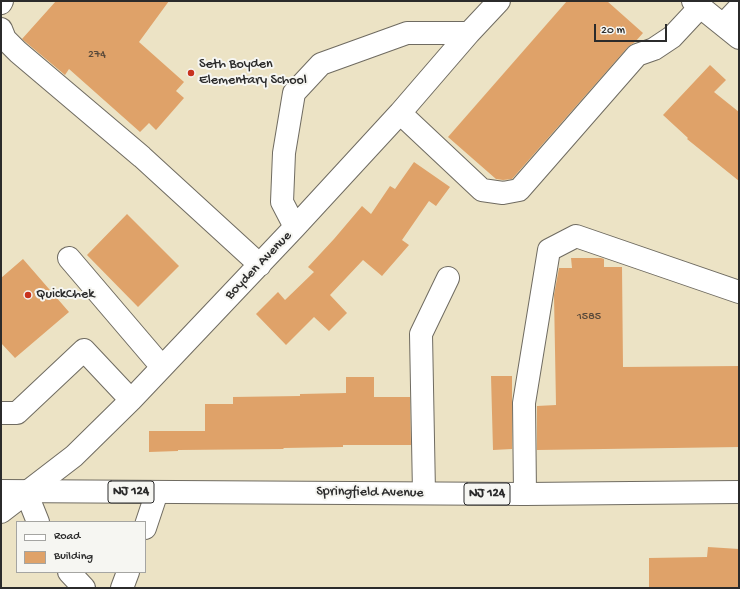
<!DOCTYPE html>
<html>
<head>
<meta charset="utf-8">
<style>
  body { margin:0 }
  #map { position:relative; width:740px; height:589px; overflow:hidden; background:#ece3c5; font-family:"Gochi Hand",sans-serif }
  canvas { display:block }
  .frame { position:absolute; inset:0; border:2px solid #2b2b2b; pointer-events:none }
  .legend { position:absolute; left:16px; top:521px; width:130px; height:52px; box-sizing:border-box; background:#f6f6f2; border:1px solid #a5a5a2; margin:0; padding:5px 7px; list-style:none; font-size:12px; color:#2b2b2b }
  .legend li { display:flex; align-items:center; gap:8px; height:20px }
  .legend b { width:20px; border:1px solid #a5a5a2 }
  .scale { position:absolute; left:594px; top:24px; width:73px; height:18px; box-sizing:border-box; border:2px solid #2b2b2b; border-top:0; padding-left:5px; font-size:12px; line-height:14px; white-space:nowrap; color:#2b2b2b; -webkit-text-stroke:3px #f6f6f2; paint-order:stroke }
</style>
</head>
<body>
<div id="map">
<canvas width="740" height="589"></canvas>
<div class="frame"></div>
<ul class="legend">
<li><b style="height:5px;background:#fff"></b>Road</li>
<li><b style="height:11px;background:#dfa269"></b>Building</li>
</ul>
<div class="scale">20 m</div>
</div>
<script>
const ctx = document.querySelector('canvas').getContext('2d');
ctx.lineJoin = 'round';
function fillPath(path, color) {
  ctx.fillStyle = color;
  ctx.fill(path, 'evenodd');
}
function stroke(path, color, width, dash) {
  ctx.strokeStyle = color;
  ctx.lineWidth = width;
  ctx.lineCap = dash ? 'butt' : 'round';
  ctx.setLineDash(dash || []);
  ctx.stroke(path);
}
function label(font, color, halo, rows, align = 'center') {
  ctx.font = font + ' "Gochi Hand",sans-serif';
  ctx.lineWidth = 4;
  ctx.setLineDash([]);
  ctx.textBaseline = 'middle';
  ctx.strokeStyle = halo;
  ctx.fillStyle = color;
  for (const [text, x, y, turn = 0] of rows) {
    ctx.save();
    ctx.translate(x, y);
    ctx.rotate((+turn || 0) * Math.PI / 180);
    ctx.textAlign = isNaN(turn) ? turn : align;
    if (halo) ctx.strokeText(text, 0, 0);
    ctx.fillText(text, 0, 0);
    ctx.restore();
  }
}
fillPath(new Path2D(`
  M56,1h113l-30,41 45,40 -8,9 8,7 -28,32 -7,-7 -9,9 -71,-63 -4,6 -43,-36z
  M567,1h40l36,32 -8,9 -7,5 -116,132 -9,1 -7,-1 -48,-42z
  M710,65l16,15 -12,12 25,20v69l-52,-42 1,-1 -25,-23z
  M414,162l36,25 -14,19 -7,-5 -27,39 7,5 -27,31 -19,-16 -33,35 17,18 -18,18 -15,-14 -28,28 -30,-31 22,-22 7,8 29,-28 -6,-5 26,-28 28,-33 9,8 19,-28 5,3z
  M127,214l52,52 -41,41 -51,-52z
  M571,258h30l3,1v8h18l1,100 116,-1v81l-202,3v-44l19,-1 -2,-110 5,-27h13z
  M23,259l46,53 -54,46 -14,-15v-65z
  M491,376h21v73l-19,1z
  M346,377h28v20h36l1,48h-68v2l-60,1 1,1 -106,1v1l-29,1v-21h56v-27h28v-7l67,-1v-2l46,-1z
  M708,547l31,2v39h-90v-30l58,-1z`), '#dfa269');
const minor = new Path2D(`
  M693,1l46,37
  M1,3l1,-2
  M723,25l16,-17
  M1,29l4,10 13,13 124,105 118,108
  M400,113l82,77 21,3 16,-3 118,-135 17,-6 18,-12 28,-30
  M295,227l-13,-25 2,-49 10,-60 27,-29 86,-31h62
  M69,258l93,109
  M1,413h16l67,-63 47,50
  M26,492l12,30
  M424,493l-3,-159 27,-56
  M525,494l-1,-91 25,-153 27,-14 163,56
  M1,512l73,-56 57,-56 164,-173 105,-114 69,-80 30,-32
  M145,528l12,-36
  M69,572l15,16
  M122,588l6,-16`);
const major = new Path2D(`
  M1,491l524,3 214,-2`);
stroke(minor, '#6f6b61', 24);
stroke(major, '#6f6b61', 24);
stroke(minor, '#fff', 22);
stroke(major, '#fff', 22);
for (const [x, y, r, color] of [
  [191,73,4,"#c8321e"],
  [28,295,4,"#c8321e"]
]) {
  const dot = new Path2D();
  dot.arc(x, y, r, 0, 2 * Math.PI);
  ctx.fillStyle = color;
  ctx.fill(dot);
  stroke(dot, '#f6f6f2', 1.5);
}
label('12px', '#58493a', null, [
  ["274",97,55],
  ["1585",589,317]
]);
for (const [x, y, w] of [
  [131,492,46],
  [487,494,46]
]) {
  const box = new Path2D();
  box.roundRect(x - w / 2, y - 11, w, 22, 3);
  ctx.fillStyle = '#f6f6f2';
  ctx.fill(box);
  stroke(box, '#2b2b2b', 1);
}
label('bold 13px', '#2b2b2b', null, [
  ["NJ 124",131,492],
  ["NJ 124",487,494]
]);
label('14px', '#2b2b2b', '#f6f6f2', [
  ["Seth Boyden",199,65],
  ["Elementary School",199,81],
  ["QuickChek",36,295]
], 'left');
label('14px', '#2b2b2b', '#f6f6f2', [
  ["Boyden Avenue",259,266,-46],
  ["Springfield Avenue",370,493,1]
]);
</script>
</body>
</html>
